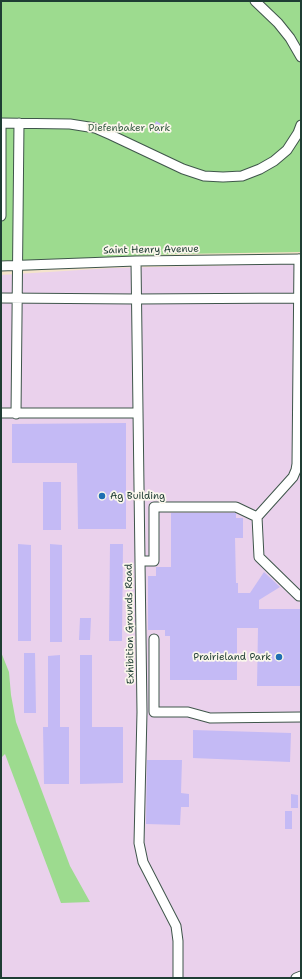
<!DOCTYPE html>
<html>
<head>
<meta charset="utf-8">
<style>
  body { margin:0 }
  #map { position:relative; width:302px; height:979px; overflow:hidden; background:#f5e4cc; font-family:"Shantell Sans",sans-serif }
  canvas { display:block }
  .frame { position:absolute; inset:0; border:2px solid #1f3d34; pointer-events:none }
</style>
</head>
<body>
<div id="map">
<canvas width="302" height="979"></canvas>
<div class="frame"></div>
</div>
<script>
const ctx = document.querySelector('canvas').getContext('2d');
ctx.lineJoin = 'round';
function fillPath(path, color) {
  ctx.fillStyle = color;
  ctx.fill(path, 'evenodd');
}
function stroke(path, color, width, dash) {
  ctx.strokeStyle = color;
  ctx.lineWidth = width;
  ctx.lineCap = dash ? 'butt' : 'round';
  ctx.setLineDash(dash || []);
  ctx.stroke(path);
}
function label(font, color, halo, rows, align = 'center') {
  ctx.font = font + ' "Shantell Sans",sans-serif';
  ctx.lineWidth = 3.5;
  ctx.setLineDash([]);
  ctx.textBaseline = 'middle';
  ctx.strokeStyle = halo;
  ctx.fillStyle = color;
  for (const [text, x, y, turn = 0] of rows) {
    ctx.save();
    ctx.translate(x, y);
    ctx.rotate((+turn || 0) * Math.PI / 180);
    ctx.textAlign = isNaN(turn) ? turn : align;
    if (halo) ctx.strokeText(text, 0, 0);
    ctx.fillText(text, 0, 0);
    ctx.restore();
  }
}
fillPath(new Path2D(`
  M288,264h13v714h-300v-703l111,-7z`), '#ead1ec');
fillPath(new Path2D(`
  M1,1h300v251l-123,2 -177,8z
  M1,652l8,20 2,23 5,27 54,144 20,36 -29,1 -56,-149 -4,4z`), '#9ddb8f');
fillPath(new Path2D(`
  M156,121l7,4 -4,9 -7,-4z
  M126,423v106h-48l-1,-66h-65v-39z
  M43,482h18v48h-18z
  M171,513h65v5h7v20h-8l1,45h2v10h12l14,-21 16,15 -21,13v9h42v77h-44l1,-58h-21v52h-67v-44h-5v-6h-17v-54h8v-9h15z
  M18,544l13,1v96h-13z
  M50,544l12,1v97h-12z
  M110,544h13l-1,97h-13z
  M80,618h11l-1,22h-11z
  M24,653h11l1,60h-12z
  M60,655v72h9v57h-25l-1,-57h5v-71z
  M80,655h12v72h31v56l-43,1z
  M193,730l98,3 -1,29 -97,-4z
  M147,760h35l-1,33 8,1v13h-8l-1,18 -34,-1z
  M291,794l7,1v13h-7z
  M285,811h7v18h-7z`), '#c4baf5');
const minor = new Path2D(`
  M255,1l23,22 12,15 11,19
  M1,123l69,1 25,4 16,7 72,34 21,7 19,1 19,-1 18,-7 14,-8 13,-11 11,-17 3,-8
  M1,216v-93
  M299,259l-2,205 -1,6 -3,7 -36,40 2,40 40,39h2
  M136,261l6,451 -3,131 4,19 33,64 2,15v37
  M1,266l135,-5 165,-2
  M1,298l135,1 165,-1
  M1,413h137
  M16,414l3,-291
  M141,561h13v-54h82l21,10
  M154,639v73h34l22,6 91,-1
  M296,978l5,-2`);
stroke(minor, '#3f564b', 11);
stroke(minor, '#fff', 9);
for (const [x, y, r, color] of [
  [102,496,4,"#1f6fb2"],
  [279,657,4,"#1f6fb2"]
]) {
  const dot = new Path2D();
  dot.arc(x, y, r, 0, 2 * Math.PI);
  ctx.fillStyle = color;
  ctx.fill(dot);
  stroke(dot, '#fbf7ec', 1.5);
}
label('10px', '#385d46', '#fbf7ec', [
  ["Diefenbaker Park",129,128]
]);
label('10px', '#1f3d34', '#fbf7ec', [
  ["Saint Henry Avenue",151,250,-1],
  ["Exhibition Grounds Road",130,624,-91]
]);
label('10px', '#1f3d34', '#fbf7ec', [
  ["Ag Building",110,496],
  ["Prairieland Park",271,657,"right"]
], 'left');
</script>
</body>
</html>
